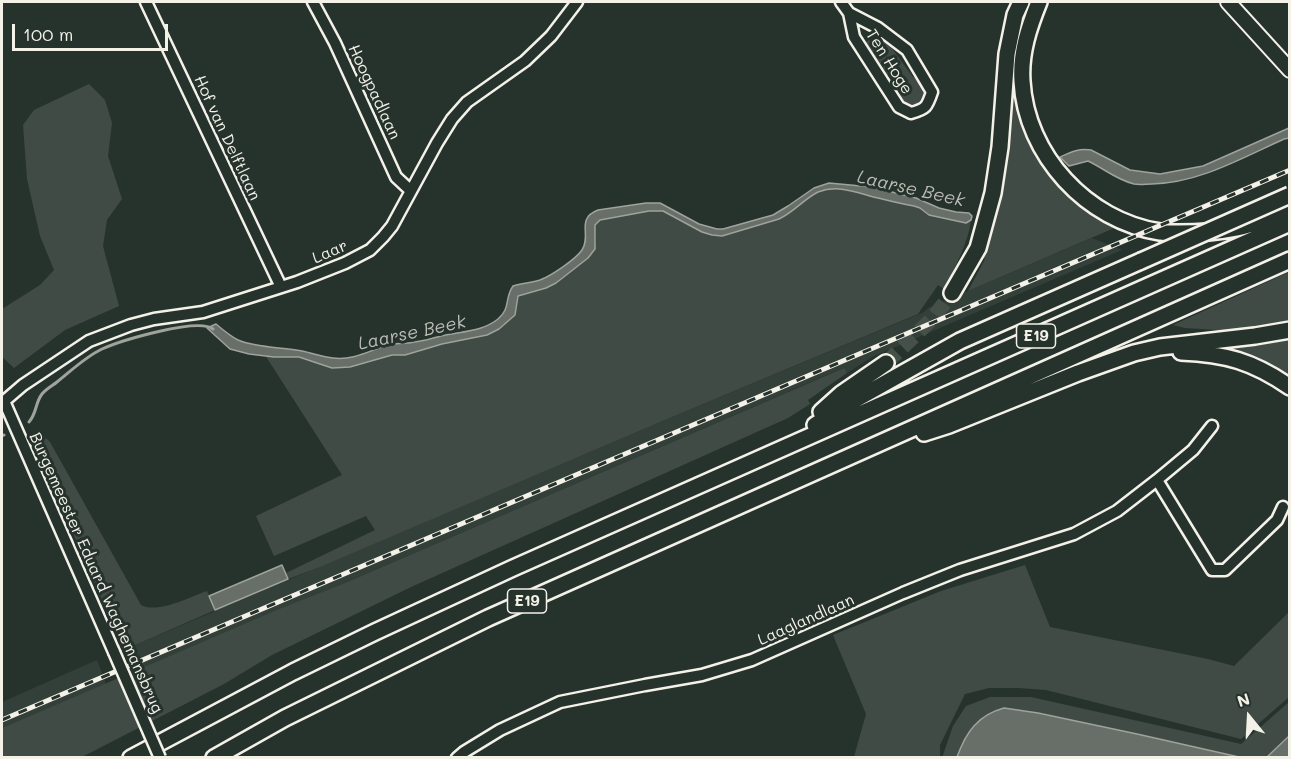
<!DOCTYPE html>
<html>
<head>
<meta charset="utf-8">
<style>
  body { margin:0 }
  #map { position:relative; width:1291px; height:759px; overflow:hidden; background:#26332d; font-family:Mali,sans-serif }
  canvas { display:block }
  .frame { position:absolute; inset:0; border:3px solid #f4f1e8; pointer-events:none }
  .north { position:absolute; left:1219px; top:687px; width:60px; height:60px; -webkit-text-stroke:4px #26332d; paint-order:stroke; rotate:342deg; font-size:16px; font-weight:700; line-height:24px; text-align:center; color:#f4f1e8 }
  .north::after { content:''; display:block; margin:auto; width:21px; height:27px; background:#f4f1e8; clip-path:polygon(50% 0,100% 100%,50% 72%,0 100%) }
  .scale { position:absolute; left:12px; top:24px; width:156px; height:27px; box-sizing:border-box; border:3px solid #f4f1e8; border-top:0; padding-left:8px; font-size:18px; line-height:21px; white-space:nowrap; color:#f4f1e8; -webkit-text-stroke:4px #26332d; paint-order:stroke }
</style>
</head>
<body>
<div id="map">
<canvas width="1291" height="759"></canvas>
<div class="frame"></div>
<div class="north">N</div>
<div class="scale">100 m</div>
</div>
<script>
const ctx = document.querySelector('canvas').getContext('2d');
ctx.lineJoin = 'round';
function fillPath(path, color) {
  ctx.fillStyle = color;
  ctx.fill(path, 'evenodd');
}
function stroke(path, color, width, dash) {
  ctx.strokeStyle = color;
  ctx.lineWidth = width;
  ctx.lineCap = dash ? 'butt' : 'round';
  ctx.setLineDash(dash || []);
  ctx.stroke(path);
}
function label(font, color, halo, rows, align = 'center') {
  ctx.font = font + ' Mali,sans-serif';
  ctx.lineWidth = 6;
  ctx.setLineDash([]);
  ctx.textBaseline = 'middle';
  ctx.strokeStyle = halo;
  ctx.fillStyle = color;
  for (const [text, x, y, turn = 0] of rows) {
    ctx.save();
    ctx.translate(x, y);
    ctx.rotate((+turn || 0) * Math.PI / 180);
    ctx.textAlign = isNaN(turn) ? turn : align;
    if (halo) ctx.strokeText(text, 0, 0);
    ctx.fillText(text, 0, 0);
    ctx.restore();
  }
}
fillPath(new Path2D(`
  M1092,238l30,12 -250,107 -25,16 -4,-5 -498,215 -203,85 -9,-22 532,-226 259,-108 4,-4z
  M97,660l9,24 -104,44v-26z`), '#333f39');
fillPath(new Path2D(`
  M1028,2h4l-14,40 -3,25 38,110c19,24 40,34 66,49l-151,65 17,-32 -6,-4c17,-37 27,-76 30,-116 1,-24 0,-47 2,-70 2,-24 8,-46 17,-67z
  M873,35l18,12 22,30c31,11 -10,53 -19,8l-28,-43z
  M89,84l16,16 7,23 -4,33 14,43 -15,21 -4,26 16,60 -54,24 -51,38 -12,-11v-48l38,-24 14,-15 -14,-34 -13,-57 -4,-54 11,-15z
  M843,188l71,18 6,2 9,7 37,8 5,-3c-3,24 -16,47 -27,69l-6,-4 -20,29 -253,106 -345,147 -32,12 -2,-6 89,-43 -9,-14 -92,40 -18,-40 86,-41 -77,-120 34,2 51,10 42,-12h13l37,-11 45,-9 12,-6 16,-14 3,-19 28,-8 50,-45 -1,-18 5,-5 49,-9h14l19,11 40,14 57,-17c18,-9 30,-27 49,-30 5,-1 10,0 15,-1z
  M1289,272v52l-69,10 -3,-4 -32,-2 -12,-3z
  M1289,338v44l-69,-33z
  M844,368l3,5 -39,27 2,4 -22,14 -377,169 -139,68 -48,29 -142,73h-80v-29l275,-118 68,-27z
  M41,438l6,1 3,3 91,163c17,9 49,-8 66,-14l8,19 -91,40 -91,-208z
  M1025,565l25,62 158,32 26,7 55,-54v85l-48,42 -195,-49 -27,-2h-30l-24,6 -25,51v12h-86l12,-43 -33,-79 108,-44z
  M990,697h41l210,47 48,-42v33l-22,22h-36l-94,-23 -99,-21 -34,-5 -28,15 -15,22 -4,12 -15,1 11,-32 13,-20z`), '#414b45');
const water = new Path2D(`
  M1289,128v10l-5,1c-42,19 -85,44 -132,45 -6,0 -12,1 -18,0 -17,-4 -31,-16 -46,-23l-19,5 -9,-9c11,-5 19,-9 31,-7l39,20 30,4 43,-8z
  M829,183l43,4 44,11 23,10 17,4 13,1 3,3 -1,4 -5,3 -37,-8 -9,-7 -6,-2c-12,-2 -24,-5 -36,-8 -21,-5 -39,-14 -60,-6 -14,7 -24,20 -39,27l-57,17 -10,-1 -10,-3 -39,-21h-14l-49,9 -5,5v24l-7,9 -32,25 -10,5 -28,8 -3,19 -16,14 -12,6 -45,9 -37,11h-13l-42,12 -18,1 -33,-11h-25l-25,-3 -19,-5 -23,-21 9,-4c7,6 14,12 22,16 19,8 44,7 64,11 10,2 21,6 31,7 21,3 39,-9 58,-14 8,-1 16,0 23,-2 10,-1 18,-4 27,-6 20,-5 41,-4 57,-17 13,-11 6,-20 15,-33 9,-3 18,-3 27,-6 11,-4 36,-21 42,-30 10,-15 -7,-31 16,-40l48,-7h14l39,21 18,5h6l50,-14 15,-9 26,-18z
  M282,565l6,14 -73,31 -6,-14z
  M1004,708l34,5 99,21 102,23h-282c9,-25 21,-42 47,-49z
  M1289,736v21h-22z`);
fillPath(water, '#676f68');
stroke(water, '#9fa39b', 1.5);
stroke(new Path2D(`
  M29,422c8,-9 6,-19 13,-28 4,-5 10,-8 15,-12 14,-11 28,-25 45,-33 18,-8 96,-32 111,-20
  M2,436l2,-1`), '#9fa39b', 3);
stroke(new Path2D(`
  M886,363l47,-45 19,-25`), '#455049', 15, [15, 8]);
const minor = new Path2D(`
  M146,2l135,285
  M313,2l22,41 61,134 15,14
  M841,2l8,11 5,24 45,70 12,6c15,-4 16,-6 21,-21l-25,-42 -29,-22 -29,-15
  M4,401l110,251
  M2,403l21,-18 66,-44 42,-16 23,-6 49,-7 94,-30 48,-19 25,-13 13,-13 9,-11 45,-83 15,-24 15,-17 58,-41 26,-25 26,-34
  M1157,480l55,90h13l52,-50 6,-13
  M457,758l7,-6 36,-22 60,-28 85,-17 57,-10 50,-15 151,-67 57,-23 114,-36 43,-23 40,-31 36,-30 19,-24`);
const major = new Path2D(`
  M1228,2l62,68`);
const highway = new Path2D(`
  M1039,2c-10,25 -19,51 -17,79 4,74 65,140 138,151 5,1 12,1 18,1 19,0 40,-1 59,-5 18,-4 35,-11 53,-16
  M952,293l26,-45 15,-55 7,-46 7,-93 8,-39 6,-13
  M1181,352c45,2 71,9 109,35
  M821,412l20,-18 45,-31
  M815,425l31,-20 114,-64 181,-80
  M924,433l25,-8 129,-52 56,-20 26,-6 95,-11 35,-6
  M131,758l162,-86 82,-40 138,-64 777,-345
  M214,758l71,-40 203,-100 802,-358`);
stroke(minor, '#f4f1e8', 15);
stroke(major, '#f4f1e8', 18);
stroke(highway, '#f4f1e8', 20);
stroke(minor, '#26332d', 10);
stroke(major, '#26332d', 14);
stroke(highway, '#26332d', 15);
const rail = new Path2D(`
  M2,720l1288,-550`);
stroke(rail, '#f4f1e8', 5);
stroke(rail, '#26332d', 3, [9]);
const minorBridge = new Path2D(`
  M114,652l46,106`);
const highwayBridge = new Path2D(`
  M1141,261l149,-66`);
stroke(minorBridge, '#f4f1e8', 15, []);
stroke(highwayBridge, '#f4f1e8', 20, []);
stroke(minorBridge, '#26332d', 10);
stroke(highwayBridge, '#26332d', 15);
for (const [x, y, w] of [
  [1036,336,39],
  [527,601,39]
]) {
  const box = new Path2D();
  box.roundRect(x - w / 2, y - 12, w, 24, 4.5);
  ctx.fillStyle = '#26332d';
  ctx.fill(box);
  stroke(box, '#f4f1e8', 1.5);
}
label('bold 15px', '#f4f1e8', null, [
  ["E19",1036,336],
  ["E19",527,601]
]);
label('16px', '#f4f1e8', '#26332d', [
  ["Ten Hoge",889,62,58],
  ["Hoogpadlaan",374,92,65],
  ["Hof van Delftlaan",227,138,65],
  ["Laar",330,252,-23],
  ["Burgemeester Eduard Waghemansbrug",96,573,66],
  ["Laaglandlaan",806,620,-24]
]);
label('italic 18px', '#bcbdb5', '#26332d', [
  ["Laarse Beek",911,189,13],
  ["Laarse Beek",412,333,-12]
]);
</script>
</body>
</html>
